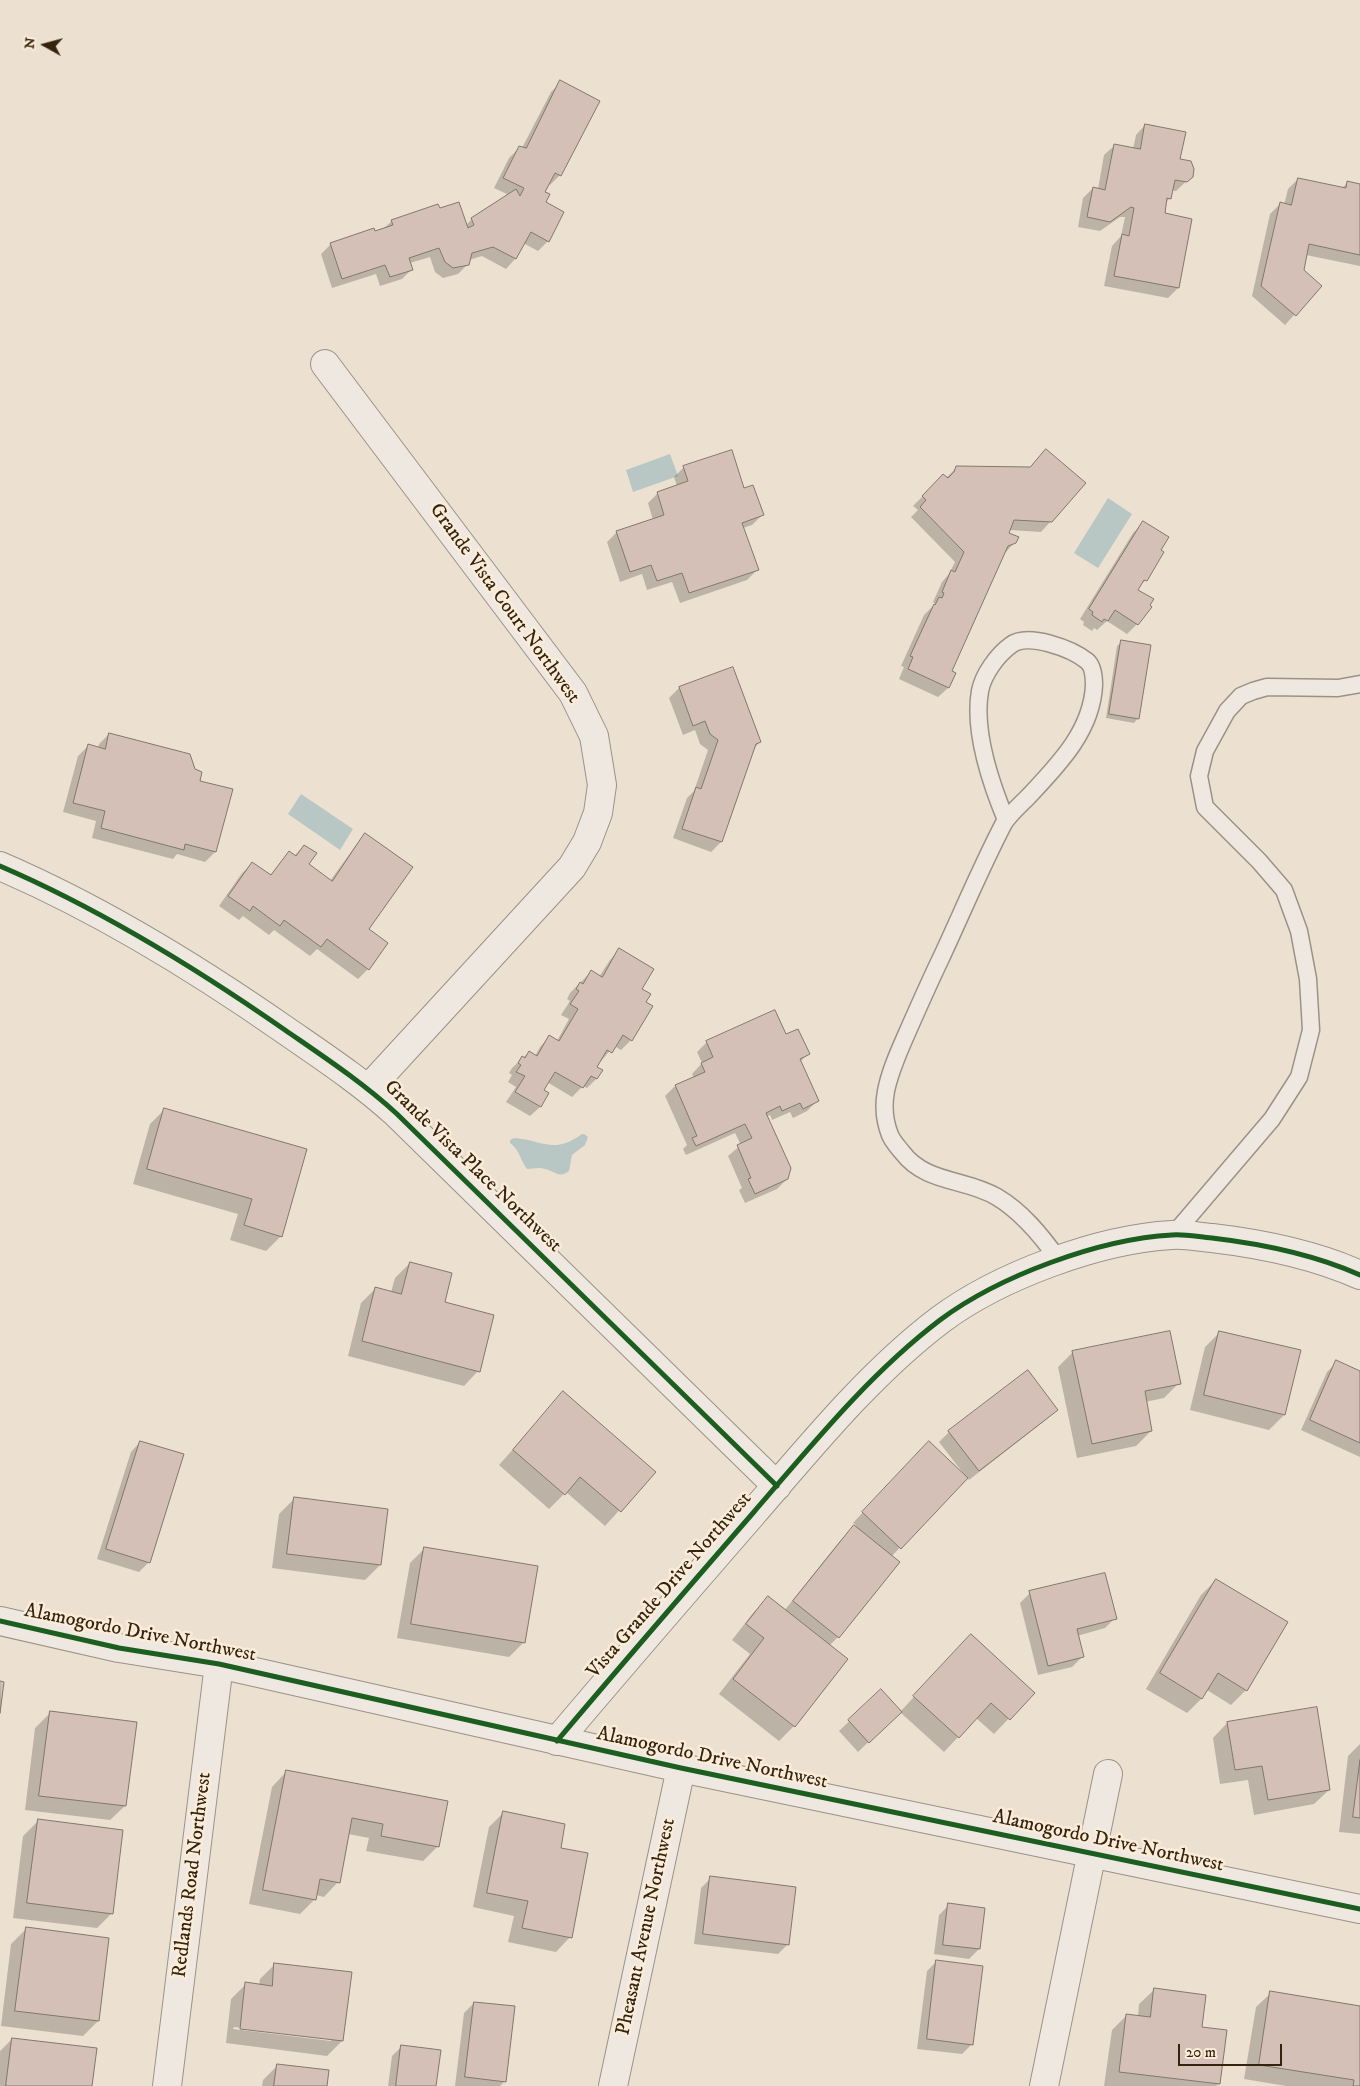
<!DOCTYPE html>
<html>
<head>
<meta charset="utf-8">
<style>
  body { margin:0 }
  #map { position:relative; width:1360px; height:2086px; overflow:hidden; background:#ece0d0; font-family:"IM FELL DW Pica",serif }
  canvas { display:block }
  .north { position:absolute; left:20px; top:20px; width:50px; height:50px; -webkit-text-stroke:4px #faecd9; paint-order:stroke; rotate:277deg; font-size:14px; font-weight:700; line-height:20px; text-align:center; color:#34240e }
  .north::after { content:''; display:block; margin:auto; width:18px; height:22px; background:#34240e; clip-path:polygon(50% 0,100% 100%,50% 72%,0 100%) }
  .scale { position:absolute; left:1178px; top:2044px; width:104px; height:22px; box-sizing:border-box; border:2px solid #34240e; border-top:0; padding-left:6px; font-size:15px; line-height:18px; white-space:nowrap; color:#34240e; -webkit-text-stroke:4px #faecd9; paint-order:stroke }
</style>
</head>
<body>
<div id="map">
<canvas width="1360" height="2086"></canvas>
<div class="north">N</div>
<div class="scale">20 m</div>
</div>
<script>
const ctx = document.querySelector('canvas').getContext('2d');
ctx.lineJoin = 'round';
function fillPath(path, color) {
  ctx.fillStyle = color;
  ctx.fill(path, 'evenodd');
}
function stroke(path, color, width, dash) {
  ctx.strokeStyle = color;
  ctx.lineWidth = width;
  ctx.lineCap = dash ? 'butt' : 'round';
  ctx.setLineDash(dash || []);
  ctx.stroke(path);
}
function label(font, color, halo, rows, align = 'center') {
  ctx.font = font + ' "IM FELL DW Pica",serif';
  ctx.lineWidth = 5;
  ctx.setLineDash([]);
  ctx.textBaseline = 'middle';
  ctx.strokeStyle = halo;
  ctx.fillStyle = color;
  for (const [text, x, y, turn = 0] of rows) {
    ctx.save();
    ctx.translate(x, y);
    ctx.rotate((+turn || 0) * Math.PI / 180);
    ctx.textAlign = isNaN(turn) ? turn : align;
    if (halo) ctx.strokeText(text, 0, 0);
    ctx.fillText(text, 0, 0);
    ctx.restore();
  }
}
fillPath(new Path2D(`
  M670,454l8,22 -45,16 -7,-22z
  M1108,498l24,16 -34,54 -24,-15z
  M301,794l52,35 -13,21 -52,-36z
  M582,1134h2l4,3 -3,8 -13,10 -3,16c-11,8 -14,0 -24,-2 -6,-2 -12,0 -18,0 -7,-9 -7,-19 -17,-26v-3l4,-2c29,2 39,17 68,-4z`), '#b8c7c3');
fillPath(new Path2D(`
  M561,82l-1,93 -10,10 -2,-1 -4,9v10l19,9 -15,29 -10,10 -15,-8 -8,16 -9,10 -24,-13 -13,4 -1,4 -10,10 -15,4 -8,-6 -5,-15 -20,6 2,6 -10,10 -22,7 -4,-12 -44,14 -11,-34 10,-10 52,-15 9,-8 48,-12 26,16 6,-6 37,-24 -15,-7 15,-30 10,-10h3l29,-56z
  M1145,125l47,51 -16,15 -5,-1 -1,8 -5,5 -2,11 15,74 -10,10 -64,-12 8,-40 9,-10 4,-19h-5l-20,14 -22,-4 5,-29 10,-10 5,1 6,-34 10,-9 19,3 3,-14z
  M1298,179l44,9 6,-6 12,3v81l-54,-11 -3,15 17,16 -35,39 -33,-29 18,-82 10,-10 4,1 4,-16z
  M684,467l60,23 18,25 -10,10 -9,3 14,42 -10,10 -67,23 -8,-21 -25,8 -5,-16 -22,8 -13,-40 10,-10 36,-12 -5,-17 10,-10 19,-7 -3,-9z
  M956,468l95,53 -10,11 -32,-2 -2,3 8,9 -10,11 -55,118 4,2 -6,15 -10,9 -39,-18 5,-12 -3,-1 23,-51 11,-11 -2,-2 9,-20 7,-8 6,-12 -44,-45 7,-7 -5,-4 30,-30 3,2z
  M1143,523l17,28 -14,29 -9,8v36l-10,10 -20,-13 -10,9 -3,-2 -2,3 -9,-6 1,-3 -4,-3 53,-86z
  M1122,642l16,76 -4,5 -28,-5 11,-72z
  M733,668l27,74 -7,7 -32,93 -10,10 -38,-14 14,-40 7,-7 14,-41 -8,-6 -5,-14 -12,5 -14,-37 10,-10z
  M109,734l89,48 33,8 -16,62 -10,10 -28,-8 -4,5 -81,-21 4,-17 -33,-9 15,-56 10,-10 10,2 1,-4z
  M365,835l3,134 -10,10 -41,-30 -7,7 -36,-26 -5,5 -26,-19 -4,4 -20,-14 23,-33 10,-9 18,12 19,-24 5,4 10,-10 3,19 23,16 26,-36z
  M619,950l21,39 4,14 -13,37 -10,10 -7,-4 -19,22 1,11 -9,9 -4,-2 -11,11 -25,-15 -5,8 5,4 -7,13 -10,9 -24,-14 10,-15 -8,-5 4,-7 -3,-2 3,-5 17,-16 6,4 5,-9 9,-10 8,4 12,-22 -8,-4 9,-14 -3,-2 3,-6 21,-21 8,5 11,-17z
  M785,1036l23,18 -8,8 17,39 -10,10 -14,7 -3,-6 -18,8 -2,-5 -4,2 21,62 -10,10 -32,14 -6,-13 3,-2 -14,-32 13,-11 -6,-12 -49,22 -3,-6 4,-4 -22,-49 10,-10 19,-8 -2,-4 10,-11 -5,-11 10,-10z
  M165,1109l141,41 -25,86 -15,15 -36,-11 8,-26 -105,-30 17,-60z
  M410,1263l33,40 35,68 -14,15 -116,-30 13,-53 15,-15 15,4 4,-14z
  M1220,1332l64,83 -15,15 -79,-20 15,-63z
  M1073,1352l106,31 -15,15 -19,4 6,29 -15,15 -59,12 -19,-91z
  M1337,1362l23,10v85l-59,-27 26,-58z
  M563,1393l91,79 -49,54 -39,-34 -17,17 -50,-44z
  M1056,1410l-9,9 -78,61 -2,-3 -76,80 -53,80 -9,9 17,13 -52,67 -15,15 -60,-47 31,-40 -18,-14 21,-27 15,-15 16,13 56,-70 16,-16 -3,-2 66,-71 43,22 1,-1 -24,-31 10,-10z
  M140,1442l9,120 -10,10 -42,-13 34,-107z
  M294,1499l86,66 -15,15 -93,-12 7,-54z
  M425,1548l99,94 -15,15 -112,-19 13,-75z
  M1216,1580l30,110 -15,15 -24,-15 -6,9 -14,14 -41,-24 55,-94z
  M1030,1593l85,25 -10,10 -28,8 5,21 -10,10 -34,8 -18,-72z
  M971,1635l62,58 -39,41 -18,-16 -32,34 -44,-40 -42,40 -19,-21 42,-40 19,21z
  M50,1713l75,93 -15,14 -85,-10 10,-82z
  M1227,1723l102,67 -15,14 -60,11 -6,-35 -28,4 -7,-46z
  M1360,1744v90l-21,-2 9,-76z
  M286,1772l152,74 -15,15 -57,-10 3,-13 -21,-4 -10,48 -14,15 -8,-2 -1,4 -15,15 -51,-10 23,-117z
  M503,1813l56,36 11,88 -14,15 -48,-10 6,-26 -41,-9 16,-80z
  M38,1821l74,92 -15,15 -84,-10 10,-82z
  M711,1878l77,66 -10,10 -84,-10 7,-56z
  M949,1905l30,44 -10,10 -35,-5 5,-39z
  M26,1929l72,92 -15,15 -82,-10 10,-82z
  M937,1961l35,83 -10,10 -45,-5 10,-78z
  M275,1964l67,77 -15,15 -101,-13 5,-44 15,-15 13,1 1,-6zM234,2027l97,12v2l-98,-12z
  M1154,1990l47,38 25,3 -7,53 -3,2h-112l8,-56 15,-15 11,2 1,-13z
  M1271,1993l89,14v79h-74l-42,-7 12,-72z
  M474,2003l31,78 -5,5h-45l9,-73z
  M12,2039l79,47h-91v-35z
  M402,2046l33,40h-47l4,-30z
  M278,2065l48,21h-64l1,-6z`), '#0003');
const building = new Path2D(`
  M560,80l40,21 -39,75 -6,-3 -10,19 5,2 -4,8 18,10 -15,30 -18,-10 -15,27 -23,-12 -21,6 -3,12 -16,3 -8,-6 -6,-14 -30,10 4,12 -23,7 -5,-12 -43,14 -12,-36 44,-15 1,3 18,-6 -2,-5 47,-16 2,4 19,-6 9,26 6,-3 -3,-7 45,-29 4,7 4,-8 -21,-10 16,-32 7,2z
  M1145,124l41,8 -6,27 11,2 3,8 -1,8 -6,5 -12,-2 -4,19 -4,-1 -2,15 27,6 -13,69 -65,-12 8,-42 7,2 5,-28 -3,-1 -21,15 -23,-5 6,-30 12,3 9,-46 26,5z
  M1298,178l48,10 1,-7 13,3v71l-51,-11 -5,26 18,16 -26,30 -35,-30 19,-84 11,3z
  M1046,449l40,34 -34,39 -38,-2 -5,13 10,4 -3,6 -8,3 -56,125 4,2 -7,15 -41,-19 5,-12 -3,-1 24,-52 1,1 4,-8 3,1 2,-5 -2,-1 9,-22 4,2 9,-20 -44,-45 6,-7 -4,-4 21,-22 5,4 6,-6 2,-6 74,1z
  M732,450l12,38 9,-3 11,30 -22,8 17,47 -70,23 -7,-20 -25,8 -6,-16 -21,7 -14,-41 48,-16 -7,-23 31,-11 -5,-15z
  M1143,521l26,16 -8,13 3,2 -17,29 -3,-1 -6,10 16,9 -4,6 2,2 -14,18 -23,-15 -7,11 -4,-2 -2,3 -10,-7 1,-3 -4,-3z
  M1121,640l30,5 -12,74 -30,-5z
  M733,667l28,75 -5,2 -34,98 -40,-13 14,-42 5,2 17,-49 -8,-6 -5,-13 -12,5 -14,-39z
  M109,733l81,21 5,15 7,3 -2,9 33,8 -17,63 -31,-8 -1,6 -83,-22 4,-17 -32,-8 15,-59 17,5z
  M365,833l48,34 -44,62 19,14 -19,27 -42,-31 -6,8 -37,-27 -4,6 -27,-20 -3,5 -22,-15 24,-34 19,13 18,-24 7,5 8,-11 13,8 -8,11 23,17z
  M619,948l35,21 -12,20 9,5 -5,8 7,4 -21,35 -9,-6 -11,18 -5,-3 -10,17 6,3 -6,9 -6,-3 -8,12 -28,-16 -11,18 5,3 -8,14 -26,-15 10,-16 -9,-4 5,-7 -3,-2 4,-7 3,2 4,-7 8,5 12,-21 10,6 19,-32 -8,-5 9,-13 -3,-2 4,-7 3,2 8,-14 11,7z
  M775,1010l11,24 12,-5 12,25 -10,5 19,42 -16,8 -3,-6 -18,8 -2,-5 -14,7 25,55 -3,11 -33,15 -7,-15 3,-1 -14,-33 15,-7 -7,-14 -49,22 -4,-8 5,-2 -22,-51 30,-13 -4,-9 12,-6 -7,-16z
  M164,1108l143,41 -25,88 -38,-12 8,-26 -105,-30z
  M410,1262l42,11 -7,29 49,13 -14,57 -118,-31 13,-54 26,7z
  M1170,1331l11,53 -36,7 7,40 -60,13 -20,-93z
  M1219,1331l82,19 -16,65 -81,-20z
  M1336,1360l24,11v72l-50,-23z
  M1028,1370l30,40 -79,61 -31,-40z
  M563,1391l93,81 -35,40 -41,-35 -15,18 -52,-45z
  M140,1441l44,13 -34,109 -44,-14z
  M929,1441l39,37 -67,71 -39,-37z
  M294,1497l94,12 -7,56 -94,-11z
  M854,1525l46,37 -61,76 -46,-37z
  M424,1547l114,19 -13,77 -114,-19z
  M1105,1573l12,46 -40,10 7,28 -36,9 -19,-75z
  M1216,1579l72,43 -41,69 -29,-18 -16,26 -42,-26z
  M768,1596l80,63 -53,68 -62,-48 31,-41 -18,-14z
  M971,1634l64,59 -25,27 -19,-17 -32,35 -46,-42z
  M0,1681l4,1 -4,31z
  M881,1689l21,23 -33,31 -21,-23z
  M1317,1707l13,83 -62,10 -6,-34 -27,4 -8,-48z
  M50,1711l87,11 -11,84 -87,-10z
  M1360,1760v58l-7,-1z
  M286,1770l162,31 -9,46 -58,-11 2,-12 -31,-6 -12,65 -20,-4 -4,21 -53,-10z
  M503,1811l62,13 -4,24 27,5 -16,85 -50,-10 6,-27 -41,-8z
  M38,1819l85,11 -10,84 -86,-11z
  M710,1876l86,11 -7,58 -86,-11z
  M948,1903l37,5 -5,41 -37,-4z
  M26,1927l83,11 -10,83 -84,-10z
  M936,1960l47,6 -10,79 -46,-6z
  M274,1963l78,9 -9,69 -103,-12 5,-47 27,4z
  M1154,1988l52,7 -4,32 25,3 -7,54 -101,-12 7,-58 24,3z
  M1270,1991l90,15v80h-7l1,-6 -95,-15z
  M474,2002l41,4 -9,76 -41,-5z
  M12,2038l85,10 -5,38h-86z
  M401,2045l40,5 -5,36h-40z
  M277,2064l52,6 -2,16h-53z`);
fillPath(building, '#d4c0b7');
stroke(building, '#80786c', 1);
const service = new Path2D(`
  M1006,820c-15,-36 -33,-89 -26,-129 3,-16 17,-36 31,-46 17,-13 61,4 76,16 6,5 7,16 7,24 -2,46 -36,80 -66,112 -8,8 -18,17 -24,26 -23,44 -42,90 -63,135 -12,25 -23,50 -34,75 -8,18 -17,38 -21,58 -3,16 -2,29 4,44 3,7 8,12 12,17 24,32 63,26 95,45 25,15 44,38 61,62
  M1174,1234l98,-115 27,-42 12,-47 -3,-51 -9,-48 -15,-41 -25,-29 -54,-54 -6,-31 6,-25 22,-40 14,-15 12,-5 14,-4 71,1 22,-4`);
const minor = new Path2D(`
  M325,364l248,329 21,43 8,49 -4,28 -11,29 -15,25 -203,221
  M0,866c100,43 196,102 285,164 39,27 77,52 112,84l380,372
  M557,1741c65,-77 130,-152 196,-228 58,-67 116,-139 187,-193 59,-44 159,-81 232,-85 13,-1 27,2 40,3 51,6 101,16 148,37
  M167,2086l52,-422
  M613,2086l68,-318
  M1044,2086l64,-312`);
const tertiary = new Path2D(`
  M0,1621l119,27 100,16 462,104 679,141`);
stroke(service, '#9b9286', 19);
stroke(minor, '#9b9286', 30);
stroke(tertiary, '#9b9286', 30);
stroke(service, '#efe8e1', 16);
stroke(minor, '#efe8e1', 28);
stroke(tertiary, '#efe8e1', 28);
stroke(new Path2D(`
  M0,866c100,43 196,102 285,164 39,27 77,52 112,84l380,372
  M0,1621l119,27 100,16 462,104 679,141
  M557,1741c65,-77 130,-152 196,-228 58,-67 116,-139 187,-193 59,-44 159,-81 232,-85 13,-1 27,2 40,3 51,6 101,16 148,37`), '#1b5e20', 5);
label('20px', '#34240e', '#faecd9', [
  ["Grande Vista Court Northwest",504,604,54],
  ["Grande Vista Place Northwest",472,1167,44],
  ["Vista Grande Drive Northwest",670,1586,-49],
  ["Alamogordo Drive Northwest",140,1634,11],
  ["Alamogordo Drive Northwest",712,1759,12],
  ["Alamogordo Drive Northwest",1108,1842,12],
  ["Redlands Road Northwest",193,1875,-83],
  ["Pheasant Avenue Northwest",647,1927,-78]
]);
</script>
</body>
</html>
